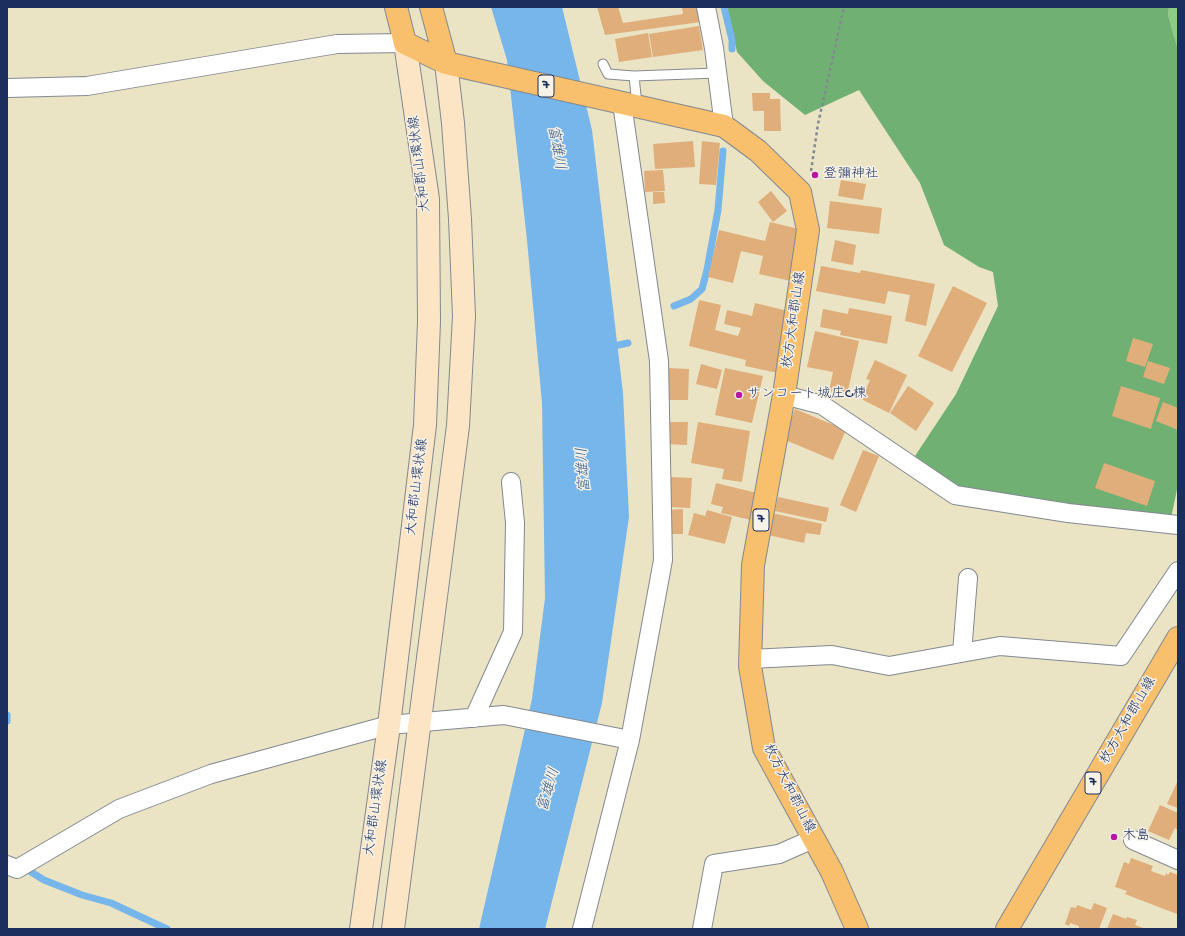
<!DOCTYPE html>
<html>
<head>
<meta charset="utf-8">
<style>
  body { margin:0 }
  #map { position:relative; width:1185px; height:936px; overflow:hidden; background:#eae3c4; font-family:"Gochi Hand",sans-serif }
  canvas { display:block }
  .frame { position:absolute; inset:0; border:8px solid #1b2f5e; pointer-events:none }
</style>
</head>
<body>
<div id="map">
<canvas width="1185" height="936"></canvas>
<div class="frame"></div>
</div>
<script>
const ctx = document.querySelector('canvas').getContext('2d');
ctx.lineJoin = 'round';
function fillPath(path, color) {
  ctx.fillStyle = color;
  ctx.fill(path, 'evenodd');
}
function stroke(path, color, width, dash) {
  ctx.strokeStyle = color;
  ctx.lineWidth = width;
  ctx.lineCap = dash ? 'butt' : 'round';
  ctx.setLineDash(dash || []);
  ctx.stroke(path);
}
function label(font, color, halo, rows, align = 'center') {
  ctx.font = font + ' "Gochi Hand","Klee One",sans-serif';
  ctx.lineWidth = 3;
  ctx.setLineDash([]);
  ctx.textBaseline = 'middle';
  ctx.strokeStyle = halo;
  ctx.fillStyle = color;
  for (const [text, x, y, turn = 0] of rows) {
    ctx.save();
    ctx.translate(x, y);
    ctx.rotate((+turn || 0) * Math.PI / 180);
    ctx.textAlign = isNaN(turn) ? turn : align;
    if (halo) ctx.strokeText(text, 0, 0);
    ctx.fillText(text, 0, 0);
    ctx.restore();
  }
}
fillPath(new Path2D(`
  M1169,7h9v43l-10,-35z`), '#8bcd86');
fillPath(new Path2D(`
  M727,7h442l-1,8 10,35v435l-7,33 -197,-23 -47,-24 -12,-15 41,-62 42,-88 -5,-34 -14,-5 -35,-22 -24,-62 -61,-93 -54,25 -42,-34 -26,-29z`), '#70b073');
fillPath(new Path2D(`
  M491,7h71l30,123 31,263 6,124 -27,186 -57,226h-66l53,-230 13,-101 -3,-195 -15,-163 -20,-180z`), '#76b6ea');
stroke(new Path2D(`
  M724,7l8,33v9
  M674,306l17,-7 11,-10 5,-19 11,-60 5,-59
  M609,347l19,-4
  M7,715v6
  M23,867l21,13 38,15 29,8 56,26`), '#76b6ea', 7);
fillPath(new Path2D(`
  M597,7h21l5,16 60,-9 -1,-7h16l3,15 -96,13z
  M699,26l4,24 -50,7 -4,-23z
  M648,33l4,24 -33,5 -4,-23z
  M752,93h18v6h10l1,32h-17v-20h-11z
  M693,141l2,26 -40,2 -2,-25z
  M702,141l18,2 -4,42 -17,-1z
  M663,170l2,21 -20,1 -1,-21z
  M841,180l25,4 -3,16 -25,-4z
  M771,191l16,20 -14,11 -15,-20z
  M653,192h11l1,11 -12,1z
  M830,201l52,7 -3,26 -52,-6z
  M770,222l33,8 -12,51 -32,-7 4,-18 -22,-5 -8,32 -25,-6 11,-47 46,11z
  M835,240l21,5 -3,20 -22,-4z
  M821,266l39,7 1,-3 74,14 -9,42 -21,-5 5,-26 -22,-4 -3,13 -69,-13z
  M953,286l34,17 -35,69 -34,-16z
  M699,300l22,5 -6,25 23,6 3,-8 -17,-4 3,-14 25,6 3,-13 37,9 -14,61 -33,-7 1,-6 -57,-14z
  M849,308l43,8 -5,28 -47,-9 1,-4 -21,-4 3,-18 25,5z
  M815,331l44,10 -12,54 -18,-4 4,-19 -26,-5z
  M1133,338l20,6 -8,23 -19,-6z
  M875,360l32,15 -18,38 -28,-14 9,-19 -4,-1z
  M1148,361l22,7 -6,16 -21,-7z
  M701,364l21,6 -5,19 -21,-5z
  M667,368l22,1 -1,31h-22z
  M725,368l38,8 -11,47 -37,-8z
  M908,386l26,17 -18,28 -26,-18z
  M1121,386l39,12 -9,31 -39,-13z
  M1163,402l15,6v22l-22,-9z
  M795,409l51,21 -13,30 -50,-21z
  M666,422h22l-1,23 -22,-1z
  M698,422l52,9 -8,51 -20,-3 2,-10 -33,-6z
  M863,450l16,6 -23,56 -16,-7z
  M1104,463l51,18 -8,25 -52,-18z
  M671,477l21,1 -2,30 -21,-1z
  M716,483l41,10 -6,27 -30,-7 2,-6 -12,-3z
  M778,497l51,11 -3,14 -51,-11z
  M683,509v25h-15l-1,-24z
  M707,510l25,7 -7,27 -37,-9 6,-22 11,3z
  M772,513l50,11 -2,11 -14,-2 -2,10 -36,-8z
  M1178,780v28l-11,-4z
  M1160,805l18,8v17l-3,-2 -6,12 -21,-9z
  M1131,858l22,8 -2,5 14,5 1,-3 2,2 2,-3 8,3 -1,39 -52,-20 2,-3 -12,-4 9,-25 5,2z
  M1094,903l13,5 -8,21h-18l-2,-1v-2l-9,-3 -1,3 -4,-2 6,-17 5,1 1,-3 14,5z
  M1113,914l13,5 1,-2 10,3 -2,5 11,4h-39z`), '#e0ae7a');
const service = new Path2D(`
  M603,64l5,10 26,2
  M637,105l-3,-29 83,-3`);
const minor = new Path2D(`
  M706,7l8,41 10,78
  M7,88l80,-2 250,-42 68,-1
  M784,395l38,10 133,90 113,18 110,12
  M962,653l6,-75
  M750,659l82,-4 57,11 111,-20 121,10 57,-85
  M474,718l39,-86 2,-109 -4,-41
  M1133,840l45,20
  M7,865l10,4 102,-60 92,-35 178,-49 115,-10 126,25
  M582,929l48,-189 33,-180 -4,-199 -37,-258
  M702,929l12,-65 65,-10 34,-15`);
const secondary = new Path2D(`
  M361,929l28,-204 36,-300 4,-104 -1,-122 -23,-156
  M393,929l65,-503 6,-110 -4,-97 -7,-96 -7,-60`);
const primary = new Path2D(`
  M396,7l9,36 41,20 278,63 34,25 42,41 8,38 -24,165 -31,170 -3,101 14,82 68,124 25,57
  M431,7l15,56
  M1007,929l171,-291`);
stroke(service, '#828991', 11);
stroke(minor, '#828991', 20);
stroke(secondary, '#828991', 24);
stroke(primary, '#828991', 24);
stroke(new Path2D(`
  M811,171l7,-47 26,-117`), '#828991', 2.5, [3, 3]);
stroke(service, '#fff', 9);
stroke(minor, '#fff', 18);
stroke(secondary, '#fce5c4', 22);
stroke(primary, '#f8bf6c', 22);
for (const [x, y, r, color] of [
  [815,175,4,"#b5179e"],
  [739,395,4,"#b5179e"],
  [1114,837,4,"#b5179e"]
]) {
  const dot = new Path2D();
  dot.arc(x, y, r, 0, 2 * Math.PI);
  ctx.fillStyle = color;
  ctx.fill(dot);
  stroke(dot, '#f7f3e8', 1.5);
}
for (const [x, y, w] of [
  [546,86,16],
  [761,520,16],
  [1093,783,16]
]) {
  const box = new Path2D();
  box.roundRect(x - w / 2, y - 11, w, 22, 3);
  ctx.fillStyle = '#f7f3e8';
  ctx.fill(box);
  stroke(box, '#1b2f5e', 1);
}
label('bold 13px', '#1b2f5e', null, [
  ["7",546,86],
  ["7",761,520],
  ["7",1093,783]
]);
label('14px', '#1b2f5e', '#f7f3e8', [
  ["大和郡山環状線",421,164,-97],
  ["枚方大和郡山線",795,320,-82],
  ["大和郡山環状線",418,487,-83],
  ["枚方大和郡山線",1129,721,-60],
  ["枚方大和郡山線",788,789,63],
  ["大和郡山環状線",377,808,-82]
]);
label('14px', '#1b2f5e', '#f7f3e8', [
  ["登彌神社",823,175],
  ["サンコート城庄C棟",747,395],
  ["木島",1122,837]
], 'left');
label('italic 15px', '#365888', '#f7f3e8', [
  ["富雄川",555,148,80],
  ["富雄川",585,470,-94],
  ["富雄川",550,790,-74]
]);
</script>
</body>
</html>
